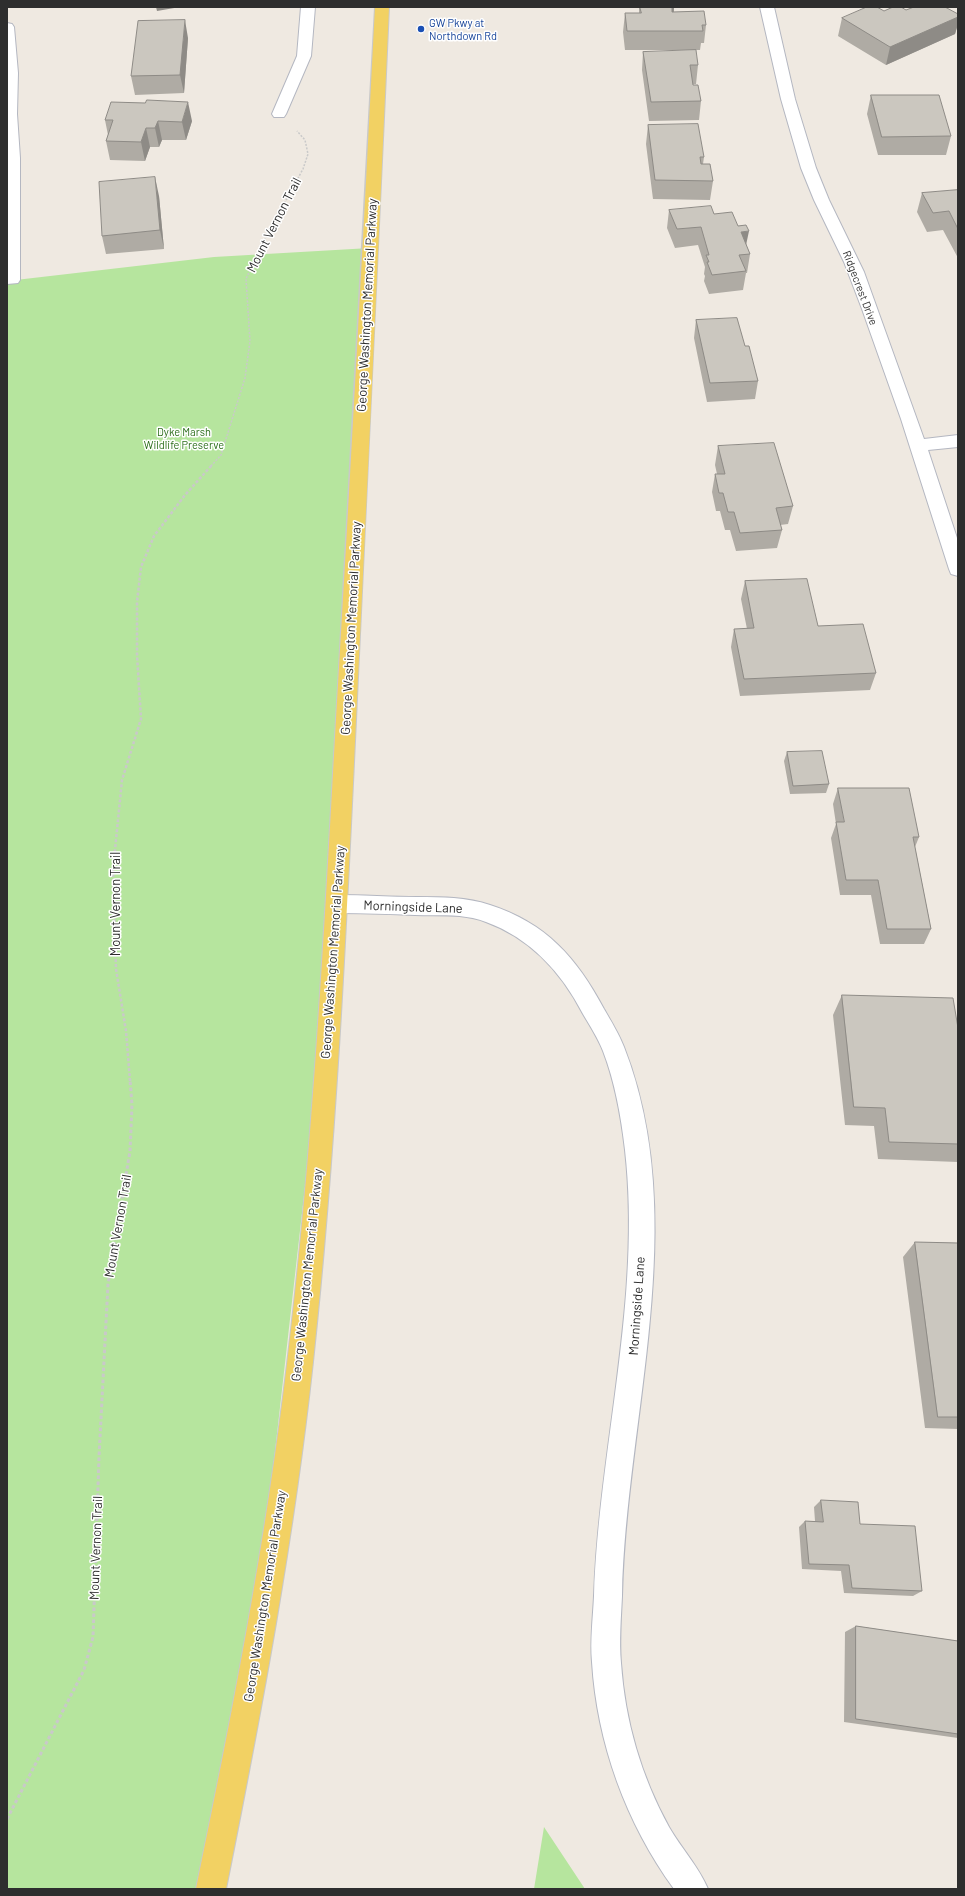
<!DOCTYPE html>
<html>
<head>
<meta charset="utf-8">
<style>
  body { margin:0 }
  #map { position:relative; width:965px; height:1896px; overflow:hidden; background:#efe9e1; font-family:Barlow,sans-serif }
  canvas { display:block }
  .frame { position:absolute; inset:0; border:8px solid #2e2e2e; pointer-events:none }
</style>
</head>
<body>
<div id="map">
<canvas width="965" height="1896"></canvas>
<div class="frame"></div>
</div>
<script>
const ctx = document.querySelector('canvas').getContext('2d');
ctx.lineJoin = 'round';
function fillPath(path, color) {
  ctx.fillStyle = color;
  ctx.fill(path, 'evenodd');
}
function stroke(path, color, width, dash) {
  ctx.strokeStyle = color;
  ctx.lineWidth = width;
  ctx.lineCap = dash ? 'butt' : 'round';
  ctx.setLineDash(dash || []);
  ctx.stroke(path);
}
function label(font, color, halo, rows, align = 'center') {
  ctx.font = font + ' Barlow,sans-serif';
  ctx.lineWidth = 3;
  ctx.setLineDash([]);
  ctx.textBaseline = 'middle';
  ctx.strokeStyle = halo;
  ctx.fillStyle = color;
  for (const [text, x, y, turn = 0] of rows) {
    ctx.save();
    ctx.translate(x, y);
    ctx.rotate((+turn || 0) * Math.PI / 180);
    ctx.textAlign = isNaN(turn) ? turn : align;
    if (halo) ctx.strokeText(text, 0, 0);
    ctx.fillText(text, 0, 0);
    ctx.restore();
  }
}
fillPath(new Path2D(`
  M370,248l-33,656 -94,830 -43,155h-193v-1608l207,-24z
  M544,1827l41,62h-51z`), '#b6e59e');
const service = new Path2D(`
  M301,7h14l-4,49 -25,58 -2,3h-10l-2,-3 25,-58z`);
const minor = new Path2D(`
  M760,7h14l21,92 21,69 13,32 35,72 60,167 34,-4v12l-30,3 30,91v35l-7,-2 -2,-5 -48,-150 -39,-110 -18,-47 -30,-62 -13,-32 -20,-69z
  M7,23l5,1 2,3 4,46 -1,41 3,44v122l-2,3 -11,1z`);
const secondary = new Path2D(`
  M337,895c27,0 53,2 80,2 25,0 49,0 73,8 56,18 87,53 114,104 7,12 15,25 20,38 68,174 2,369 -2,549 -1,22 -3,45 -1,67 4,58 20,113 48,164 12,21 30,40 39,62h-34c-48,-66 -77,-146 -82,-227 -2,-22 1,-44 2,-66 5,-149 48,-296 31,-446 -4,-34 -10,-68 -22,-99 -5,-13 -13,-25 -20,-37 -21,-41 -53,-76 -97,-92 -23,-9 -48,-6 -71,-7 -26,-1 -52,-2 -78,-2l-8,-3 -3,-6 3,-6z`);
const primary = new Path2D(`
  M375,7h14l-4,89c-9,208 -19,416 -29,624 -10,214 -20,429 -43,642 -19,177 -52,352 -87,527h-30c36,-174 70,-348 91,-525 26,-214 37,-429 49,-645 14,-237 27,-474 39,-712z`);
stroke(service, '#b4b7c1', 2);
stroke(minor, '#b4b7c1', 2);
stroke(secondary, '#b4b7c1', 2);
stroke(primary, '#c9c9c9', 2);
stroke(new Path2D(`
  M211,466l10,-11 24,-77 5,-37 -4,-62 15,-33 42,-77 5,-15 -3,-14 -8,-9`), '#c9c9c9', 1.5, [2, 1.5]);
stroke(new Path2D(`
  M130,1081l-4,-50 -10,-62 -3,-99 9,-90 19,-61 -4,-64v-53l4,-35 13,-31 31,-41 27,-30`), '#c9c9c9', 2.5, [3, 2]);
stroke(new Path2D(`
  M7,1819l77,-149 9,-33 6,-180 9,-173 22,-133 2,-46 -2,-25`), '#c9c9c9', 3, [3.5, 2.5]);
fillPath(service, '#fff');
fillPath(minor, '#fff');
fillPath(secondary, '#fff');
fillPath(primary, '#f2d163');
fillPath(new Path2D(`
  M639,7h35v5l32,13 -2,18h-3l-1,7h-75l-2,-18 2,-19h14z
  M906,10l52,4v10l-3,10 -69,31 -48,-29 4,-18 42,-7z
  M188,38l-4,55 -49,2 -4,-19z
  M643,52l55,13 -2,19h-3l8,17 -2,19 -50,1 -7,-51z
  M871,95l80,41 -5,19h-68l-11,-41z
  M105,120l87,1 -6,19h-24l-3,7h-9l-5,14 -35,-1 -4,-19 2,-6z
  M648,125l56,32 -1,7 10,17 -3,19 -57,-1 -7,-55z
  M958,190v68l-15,-28 -16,2 -10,-20 5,-19z
  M159,196l5,53 -58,5 -4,-18z
  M669,210l45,4 32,30 4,10 -3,19h-1l-3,17 -34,4 -5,-13 1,-5 -1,-2 1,-7 -7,-22 -23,3 -8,-20z
  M696,320l49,26 13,35 -3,18 -48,3 -13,-64z
  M718,446l75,60 -5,18 -8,1 2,5 -5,18 -41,3 -6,-21h-5l-5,-19h-4l-4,-19 3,-18h2l-2,-9z
  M745,581l73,45 58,47 -6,17 -130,6 -9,-49 3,-18h13l-6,-30z
  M787,752l42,32 -3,9 -36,1 -6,-33z
  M838,788l81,49 -4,10 16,82 -7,15h-44l-9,-49h-31l-9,-57 5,-14 -3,-20z
  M842,995l116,33v134l-80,-3 -4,-33 -29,-1 -12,-110z
  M915,1242l43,1v186l-33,-1 -22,-171z
  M821,1500l39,24 62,67 -9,5 -69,-3 -3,-22 -39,-2 -3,-42 6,-6h10l-1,-14z
  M856,1626l102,15v97l-114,-16 1,-90z`), '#afaba4');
fillPath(new Path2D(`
  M156,7h24l-23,4z
  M671,7h3l-1,12z
  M958,17v7l-3,10 -69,31 4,-18z
  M185,20l3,18 -4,55 -4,-18z
  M188,102l4,19 -6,19 -4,-18z
  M158,121l4,19 -3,7 -4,-19z
  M146,128l4,19 -5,14 -4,-19z
  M155,177l4,19 5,53 -4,-19z
  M749,231l-4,19 -4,-18z`), '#8e8b86');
const building = new Path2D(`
  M640,7h32v5l32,-1 2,14h-4l1,6h-76l-2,-18h16z
  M867,7h10l7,4 9,-4h8l5,3 8,-3h31l13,7v3l-68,30 -48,-29z
  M185,20l-5,55 -49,1 7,-55z
  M696,50l2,15h-8l3,20h5l3,16 -50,1 -8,-50z
  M871,95h68l12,41 -69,1z
  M147,100l41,2 -6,20 -24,-1 -3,7h-9l-5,14 -35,-1 7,-21h-8l6,-18 34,1z
  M698,124l6,33h-4l1,7h9l3,17 -58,-1 -7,-55z
  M155,177l5,53 -58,6 -3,-54z
  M958,190v39l-9,-18 -16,2 -11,-20z
  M711,206l3,8 18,-2 6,14 8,-1 3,6 -8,1 9,22 -11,1 7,16 -34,4 -5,-13h2l-3,-7h3l-8,-28 -24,2 -8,-19z
  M737,318l8,28h4l9,35 -48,2 -14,-63z
  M774,443l19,63 -17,2 6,22 -42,3 -6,-21h-6l-5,-19h-4l-4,-19h10l-7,-28z
  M807,579l11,47 45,-2 13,49 -132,6 -10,-50 20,-1 -9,-47z
  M822,751l7,33 -36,2 -6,-34z
  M838,788h71l10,49h-6l18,92h-44l-9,-49h-32l-10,-58h8z
  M842,995l111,3 5,30v116l-69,-2 -4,-34 -31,-1z
  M915,1242l43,1v174h-20z
  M821,1500l37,2 2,22 55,2 7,65 -70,-3 -3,-23 -40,-1 -4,-43 18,1z
  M856,1626l102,15v93l-102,-15z`);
fillPath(building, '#cbc7bf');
stroke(building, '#8e8b86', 1);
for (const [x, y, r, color] of [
  [421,29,4,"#1a4fb4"]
]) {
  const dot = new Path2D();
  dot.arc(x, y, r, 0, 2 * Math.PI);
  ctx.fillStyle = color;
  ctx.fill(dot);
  stroke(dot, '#fff', 1.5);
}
label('11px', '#164399', '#fff', [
  ["GW Pkwy at",429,23],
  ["Northdown Rd",429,36]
], 'left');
label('11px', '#2e2e2e', '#fff', [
  ["Ridgecrest Drive",860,288,69]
]);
label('11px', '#2c6e1b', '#fff', [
  ["Dyke Marsh",184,432],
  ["Wildlife Preserve",184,445]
]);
label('13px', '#2e2e2e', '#fff', [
  ["Mount Vernon Trail",274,225,-63],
  ["George Washington Memorial Parkway",367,305,-87],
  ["George Washington Memorial Parkway",351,628,-87],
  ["Mount Vernon Trail",116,904,-90],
  ["Morningside Lane",413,907,2],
  ["George Washington Memorial Parkway",333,952,-86],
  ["Mount Vernon Trail",118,1226,-80],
  ["George Washington Memorial Parkway",307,1275,-84],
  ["Morningside Lane",637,1306,-86],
  ["Mount Vernon Trail",96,1548,-88],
  ["George Washington Memorial Parkway",265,1596,-81]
]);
</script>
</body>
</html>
